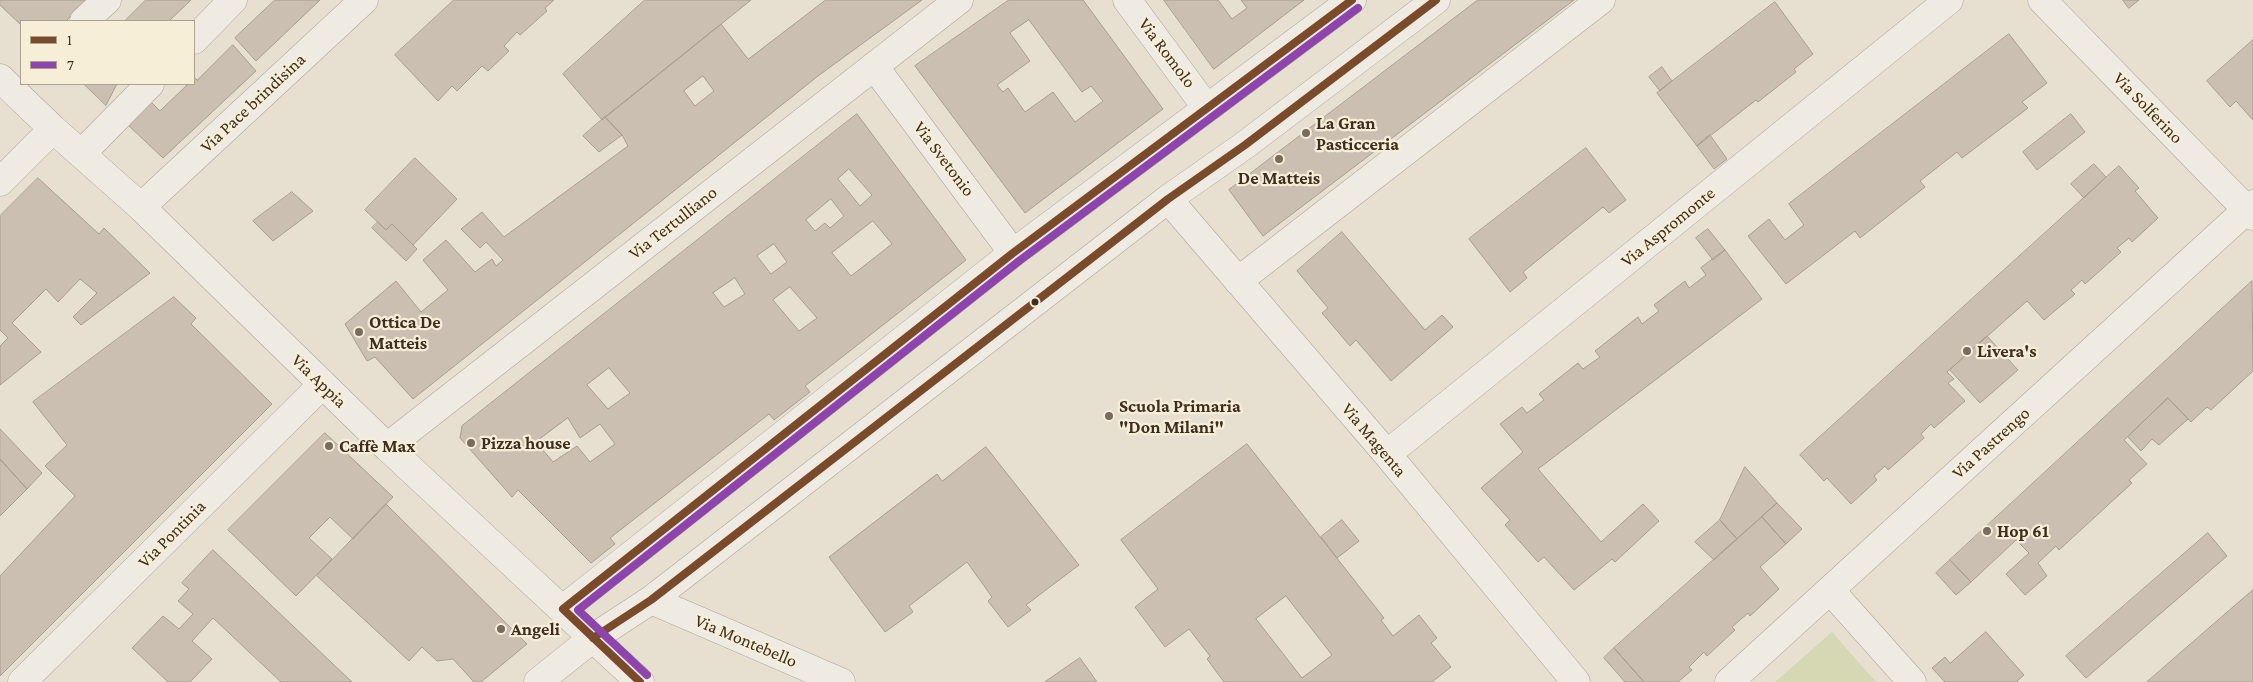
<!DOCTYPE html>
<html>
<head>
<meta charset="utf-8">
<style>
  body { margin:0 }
  #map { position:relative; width:2253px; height:682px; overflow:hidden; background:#e7e0d1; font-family:"Crimson Pro",serif }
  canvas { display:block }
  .legend { position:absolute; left:20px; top:20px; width:175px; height:65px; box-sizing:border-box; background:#f7eed8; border:1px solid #ada18e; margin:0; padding:6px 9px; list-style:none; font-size:15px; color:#3d2e20 }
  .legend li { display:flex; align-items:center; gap:10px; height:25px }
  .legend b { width:25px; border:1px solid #ada18e }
</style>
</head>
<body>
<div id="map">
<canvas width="2253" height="682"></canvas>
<ul class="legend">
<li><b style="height:6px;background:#7a4b2a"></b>1</li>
<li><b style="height:6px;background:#8e44ad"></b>7</li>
</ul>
</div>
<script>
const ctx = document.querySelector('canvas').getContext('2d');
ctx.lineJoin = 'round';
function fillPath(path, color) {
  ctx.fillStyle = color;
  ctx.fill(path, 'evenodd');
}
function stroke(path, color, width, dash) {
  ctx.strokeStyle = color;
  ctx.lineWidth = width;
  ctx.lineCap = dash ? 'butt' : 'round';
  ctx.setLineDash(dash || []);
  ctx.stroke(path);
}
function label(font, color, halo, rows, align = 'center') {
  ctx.font = font + ' "Crimson Pro",serif';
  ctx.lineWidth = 4.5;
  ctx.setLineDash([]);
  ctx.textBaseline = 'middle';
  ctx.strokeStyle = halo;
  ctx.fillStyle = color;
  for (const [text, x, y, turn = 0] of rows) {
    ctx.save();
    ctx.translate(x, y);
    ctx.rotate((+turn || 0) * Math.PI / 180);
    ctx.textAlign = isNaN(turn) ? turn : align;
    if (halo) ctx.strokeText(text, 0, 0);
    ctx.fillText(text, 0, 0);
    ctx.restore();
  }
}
fillPath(new Path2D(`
  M1832,632l44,50h-101z`), '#d6d7b3');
const building = new Path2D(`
  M0,0h86l-20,21h-45v4l-21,-20z
  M146,0h45l-22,21h-44z
  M275,0h45l-64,61 -21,-23z
  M454,0h100l-9,8 2,3 -27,24 -3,-3 -13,14 5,5 -21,20 -6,-5 -25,25 -5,-5 -14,15 -43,-46z
  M645,0h106l-149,120 -39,-46z
  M826,0h96l-104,76 -405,323 -38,-42 -8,4 -22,-37 51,-43 25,31 27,-22 -25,-30 23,-20 29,32 17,-13 4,7 7,-6 -17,-18 -6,6 -19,-19 21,-17 22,25 124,-91 -6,-11 -17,-18 116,-93 27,35zM703,76l11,15 -19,15 -11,-15z
  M1009,0h74l80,109 -138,104 -110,-147zM1029,20l53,72 9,-6 12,15 -28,21 -22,-30 -28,20 -17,-24 -5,4 -6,-7 33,-24 -20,-28z
  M1164,0h54l14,19 15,-11 -6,-8h63l-90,69z
  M1478,0h96l-311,236 -34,-46z
  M2123,0h16l-10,8z
  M1775,2l38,52 -19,15 2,3 -38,30 -2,-2 -59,46 -40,-53z
  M2009,34l38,49 -25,19 6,6 -66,50 -5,-6 -37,29 5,6 -65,51 -5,-7 -69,53 -38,-48 21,-17 16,21 19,-15 -15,-21z
  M2253,40v80l-17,-19 -6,6 -23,-26z
  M233,45l23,26 -93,87 -36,-34 21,-25 12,12 28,-27h6v-7l3,3z
  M1662,67l10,14 -12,10 -11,-14z
  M84,84h33l-11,21z
  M857,114l109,146 -161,126 5,6 -36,28 -5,-6 -159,124 5,6 -24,19 -73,-73 -6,7 -52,-59 2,-12zM849,169l23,26 -12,11 -22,-27zM831,199l13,17 -14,12 -5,-5 -10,8 -9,-11zM873,221l19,23 -41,32 -19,-23zM774,244l13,18 -16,12 -14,-18zM735,278l10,16 -21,13 -11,-14zM790,287l27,31 -18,13 -26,-31zM609,368l21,25 -22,16 -21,-24zM568,418l12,20 20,-14 15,20 -25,18 -13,-16 -24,16 -17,-20z
  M2071,114l14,18 -48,38 -14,-18z
  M605,117l17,18 -23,17 -16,-16z
  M1710,135l17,24 -13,10 -17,-23z
  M1586,148l40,52 -17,13 -6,-6 -80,65 4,6 -17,14 -41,-53z
  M415,158l42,41 -44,46 -21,-21 -6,6 -21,-20z
  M2094,164l12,13 -22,21 -13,-14z
  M2119,166l20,22 -4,3 23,27 -26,24 -3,-4 -12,10 4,4 -36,32 -3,-4 -11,10 4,4 -31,26 -17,-19 -80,71 7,7 -6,4 17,18 -31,27 -3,-4 -10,10 3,4 -36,32 -3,-4 -11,10 3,4 -26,24 -24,-26 -3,3 -24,-26z
  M38,178l61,56 5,-6 46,45 -69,52 -8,-8 24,-24 -17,-14 -22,23 -12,-13 -34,34 29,29 -41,33v-39l8,-8 -8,-8v-114z
  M292,192l21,19 -40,30 -20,-20z
  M378,222l8,8 6,-6 25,25 -11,12 -34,-33z
  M1708,229l17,21 -12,10 -17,-22z
  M1342,232l83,98 17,-15 11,12 -62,54 -35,-41 -6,6 -28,-33 6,-5 -31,-37z
  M1725,250l37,49 -224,170 63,73 42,-38 16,17 -44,41 -3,-3 -38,31 -30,-33 -6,5 -33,-37 5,-5 -29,-32 42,-36 -23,-28 22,-17 5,6 17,-13 -5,-6 39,-31 5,6 17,-12 -5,-6 43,-34 4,7 17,-13 -5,-6 31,-24 4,7 17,-13 -5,-7z
  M2252,281l1,90 -42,39 -4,-3 -16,15 -23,-24 -44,42 23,24 -18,16 3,3 -73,67 -3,-4 -18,17 9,13 -22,19 -19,-21 23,-21 -13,-13 -45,42 -21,-22z
  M174,297l22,21 -5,6 81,80 -272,272v-100l75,-80 -30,-30 22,-21 -34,-43z
  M1987,336l31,34 -38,33 -30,-33z
  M2168,398l20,21 -29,26 -7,-6 -11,12 -13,-14z
  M0,429l42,44 -15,16 -27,-30z
  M325,433l68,64 -40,42 -23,-22 -21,21 23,21 -36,37 -68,-66z
  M1247,444l137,174 -3,2 12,16 26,-21 18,23 -6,5 20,24 -19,15h-208l-17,-23 3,-3 -21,-27 -24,18 -30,-40 23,-18 -37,-49zM1286,596l46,59 -30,23 -46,-59z
  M986,447l93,118 -53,40 5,5 -23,17 -20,-26 4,-4 -25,-35 -58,44 4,6 -28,20 -56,-75 108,-83 5,7z
  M0,459l27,30 -27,27z
  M1745,467l32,36 -40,36 -17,-19z
  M1777,503l25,26 -16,15 -24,-27z
  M386,504l141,140 -46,38h-7l-21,-23 -16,2 -15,-14 -13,14 -92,-85z
  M1762,517l24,27 -26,23 19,22 -29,27 -2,-3 -16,14 3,3 -28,26 -3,-4 -15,15 3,3 -14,12h-34l-30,-34z
  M1342,520l17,21 -22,17 -16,-21z
  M1720,520l17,19 -23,21 -19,-18z
  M2208,533l19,23 -141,122 -20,-22z
  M213,550l139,132h-71l-68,-64 -21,23 20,18 -22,23h-22l-36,-34 31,-32 16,13 14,-15 -15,-13 11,-12 -7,-6z
  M1950,560l21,22 -15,13 -20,-22z
  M2253,590v92h-106z
  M1986,632l38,43 -7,6 1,1h-73l-13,-14 13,-11 5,6z
  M1614,648l30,34h-19l-21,-24z
  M1080,658l17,24h-52z`);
fillPath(building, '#cbbfb2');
stroke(building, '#a89c90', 1);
const minor = new Path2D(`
  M1127,0l79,107
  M2042,0l211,216
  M84,21l23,-21
  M194,40l39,-40
  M874,66l139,187
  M0,78l53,51 88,78 246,240 253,235
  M81,154l69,-70
  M0,182l53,-53
  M1168,199l219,255 189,228
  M141,207l223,-207
  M1238,281l363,-281
  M387,447l572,-447
  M1387,454l562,-454
  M1830,590l82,92
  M651,600l190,82
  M563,609l450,-356 339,-253
  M22,682l300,-297
  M538,682l55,-44 58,-38 517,-401 77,-54 191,-145
  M1729,682l524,-478`);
stroke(minor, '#ada599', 29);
stroke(minor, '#efebe3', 28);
stroke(new Path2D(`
  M563,609l450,-356 339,-253
  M563,609l77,73
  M593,638l58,-38 517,-401 77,-54 191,-145`), '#7a4b2a', 8);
stroke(new Path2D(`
  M647,675l-69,-65 441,-349 339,-253`), '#8e44ad', 8);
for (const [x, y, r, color] of [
  [1306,133,5,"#786c5e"],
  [1279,159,5,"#786c5e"],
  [1035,302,4.5,"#3d2e20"],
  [359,332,5,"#786c5e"],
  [1967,351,5,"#786c5e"],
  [1109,416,5,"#786c5e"],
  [471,443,5,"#786c5e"],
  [329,446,5,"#786c5e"],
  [1987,531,5,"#786c5e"],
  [501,629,5,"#786c5e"]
]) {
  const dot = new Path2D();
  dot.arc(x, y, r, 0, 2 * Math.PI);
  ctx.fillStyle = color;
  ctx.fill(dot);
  stroke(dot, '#f7eed8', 2);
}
label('18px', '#3d2e20', '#f7eed8', [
  ["Via Romolo",1167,53,53],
  ["Via Pace brindisina",253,103,-43],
  ["Via Solferino",2148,108,46],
  ["Via Svetonio",944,159,53],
  ["Via Tertulliano",673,223,-38],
  ["Via Aspromonte",1668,227,-39],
  ["Via Appia",319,381,44],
  ["Via Magenta",1374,440,50],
  ["Via Pastrengo",1991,443,-42],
  ["Via Pontinia",172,534,-45],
  ["Via Montebello",746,641,23]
]);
label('bold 18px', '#3d2e20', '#f7eed8', [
  ["La Gran",1316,123],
  ["Pasticceria",1316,144],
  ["De Matteis",1279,178,"center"],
  ["Ottica De",369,322],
  ["Matteis",369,343],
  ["Livera's",1977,351],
  ["Scuola Primaria",1119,406],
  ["\"Don Milani\"",1119,427],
  ["Pizza house",481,443],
  ["Caffè Max",339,446],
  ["Hop 61",1997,531],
  ["Angeli",511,629]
], 'left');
</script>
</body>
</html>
